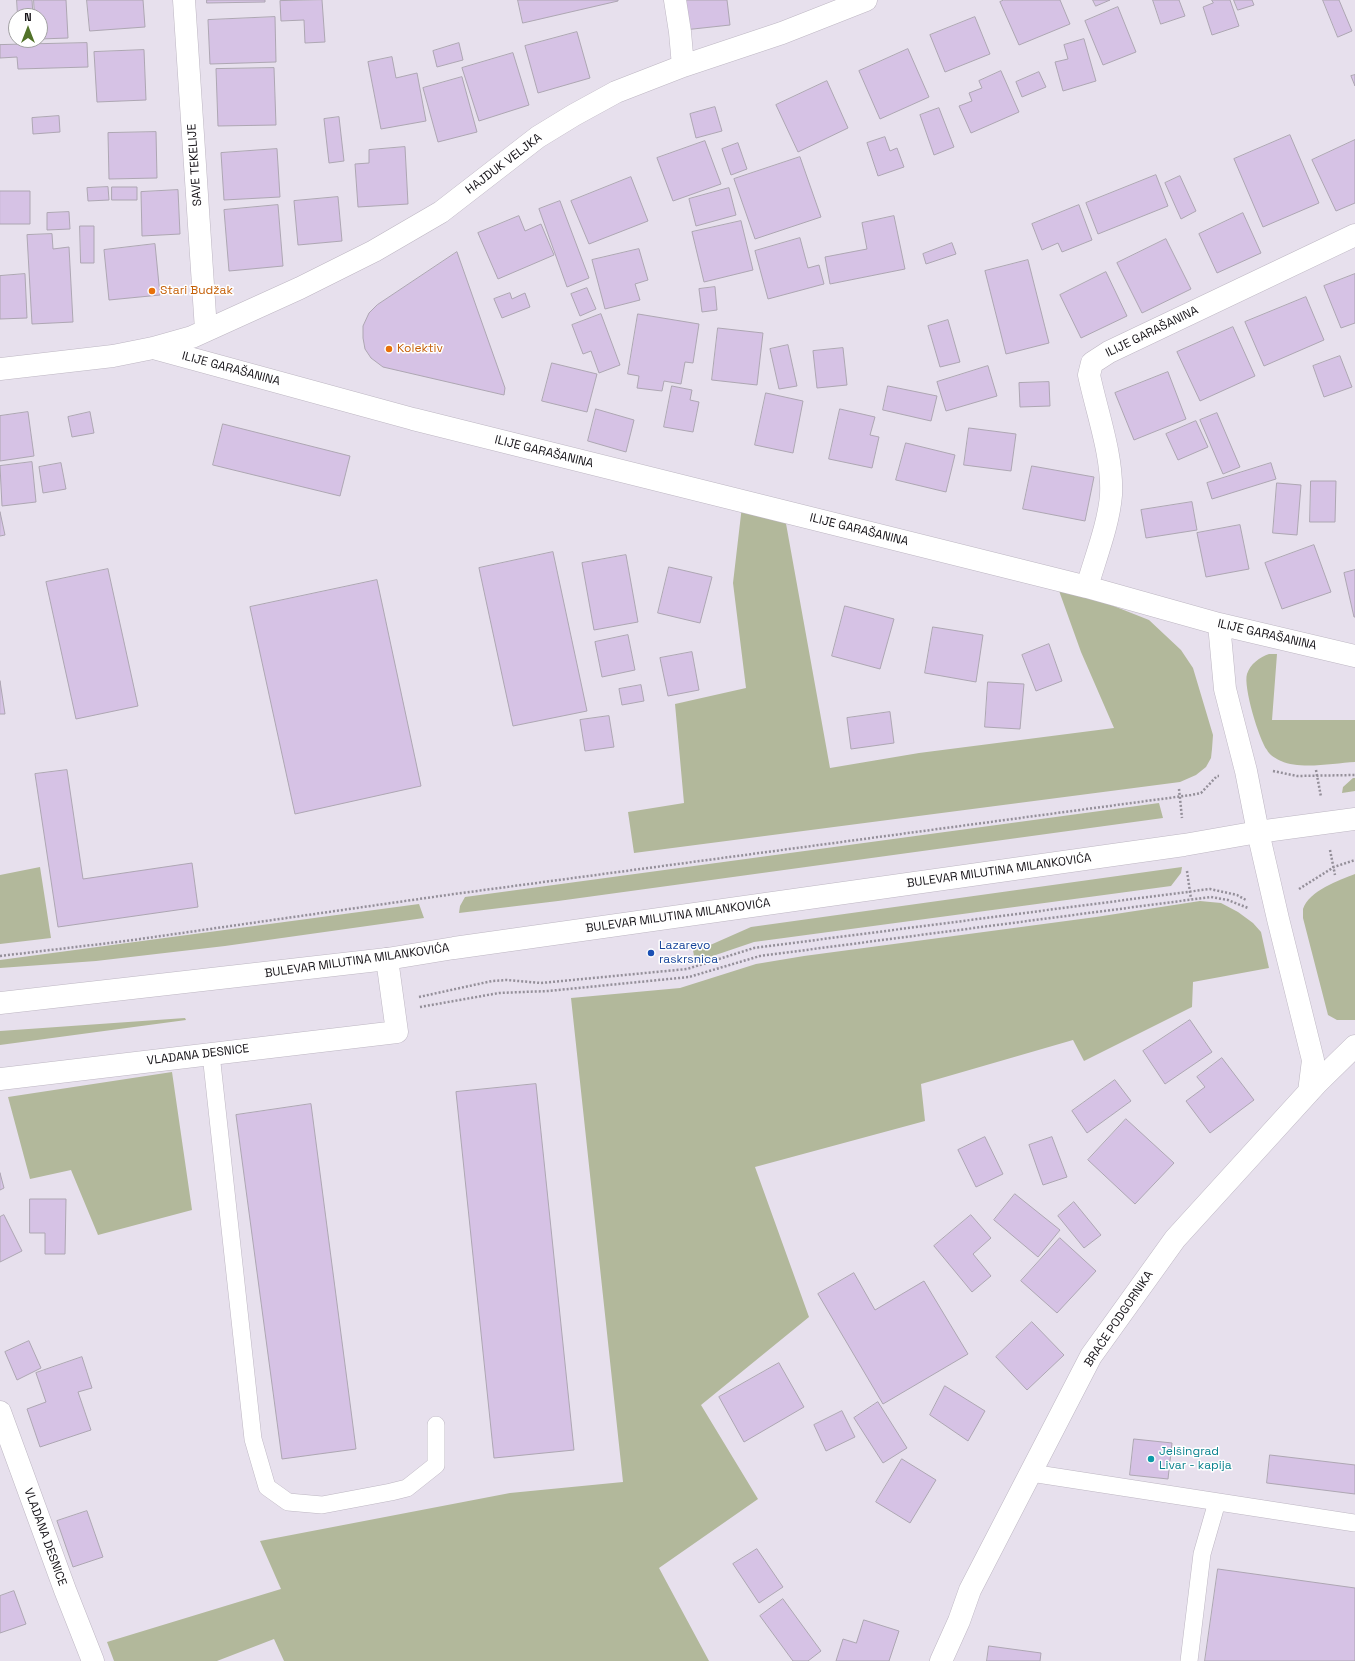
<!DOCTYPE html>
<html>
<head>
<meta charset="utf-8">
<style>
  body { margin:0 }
  #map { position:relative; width:1355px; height:1661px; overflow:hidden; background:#e7e0ed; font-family:"Space Grotesk",sans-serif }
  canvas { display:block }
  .north { position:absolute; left:8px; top:8px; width:40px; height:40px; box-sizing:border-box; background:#fff; border:1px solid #a2a1a3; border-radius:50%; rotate:0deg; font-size:11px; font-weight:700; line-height:16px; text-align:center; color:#161318 }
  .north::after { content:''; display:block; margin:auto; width:14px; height:18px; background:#517229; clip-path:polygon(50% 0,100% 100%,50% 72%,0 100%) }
</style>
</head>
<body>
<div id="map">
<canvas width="1355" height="1661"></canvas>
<div class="north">N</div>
</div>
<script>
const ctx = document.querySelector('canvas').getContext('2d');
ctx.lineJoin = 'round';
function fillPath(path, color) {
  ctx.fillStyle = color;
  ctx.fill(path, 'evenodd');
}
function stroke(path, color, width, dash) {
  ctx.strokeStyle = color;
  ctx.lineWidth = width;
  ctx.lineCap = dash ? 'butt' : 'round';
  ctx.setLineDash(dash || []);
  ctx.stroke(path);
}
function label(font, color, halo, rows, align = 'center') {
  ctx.font = font + ' "Space Grotesk",sans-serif';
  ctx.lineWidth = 3;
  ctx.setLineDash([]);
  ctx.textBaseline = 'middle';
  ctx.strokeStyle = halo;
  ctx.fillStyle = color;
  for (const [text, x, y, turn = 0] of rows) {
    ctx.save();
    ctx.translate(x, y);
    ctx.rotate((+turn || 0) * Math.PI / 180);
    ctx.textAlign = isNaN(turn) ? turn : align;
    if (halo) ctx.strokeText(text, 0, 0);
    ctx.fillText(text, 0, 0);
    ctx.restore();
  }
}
fillPath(new Path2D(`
  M742,506l43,12 45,250 89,-15 195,-25 -33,-76 -23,-64 43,13 48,19 32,30 12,18 20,67 -1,14 -1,9 -5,9 -10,8 -16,7 -546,71 -6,-41 56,-9 -9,-99 71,-16 -13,-105z
  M1269,654h8l-5,66h83v42c-21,1 -54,8 -74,-1 -4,-2 -12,-6 -14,-11 -8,-10 -24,-64 -20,-76 3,-10 13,-17 22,-20z
  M1353,778h2v13l-13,2 1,-6z
  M1159,803l4,15 -605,83 -99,12 1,-7 5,-9z
  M40,867l11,71 -51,6v-69z
  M1182,867l-1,6 -10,13 -417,56 -59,20 -2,-12 15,-4 43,-19z
  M1355,874v146h-18l-9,-5 -25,-97c0,-3 0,-7 0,-9 6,-18 36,-29 52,-35z
  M1200,901l21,2 17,9 15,11 8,9 8,36 -76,14 -1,25 -108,54 -11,-21 -152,44 4,37 -170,46 54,150 -108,88 57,94 -99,69 50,93h-425l-10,-22 -57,22h-103l-7,-19 174,-53 -21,-48 250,-48 113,-11 -52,-484 109,-10 76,-24 48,-8 292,-39z
  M419,904l5,14 -199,28 -129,15 -96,7v-8z
  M185,1018l1,2 -186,25v-14z
  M172,1072l20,138 -94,25 -27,-65 -41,9 -22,-82z`), '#b2b89b');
const building = new Path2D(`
  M17,0h15l1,16h-15z
  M34,0h32l2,38 -28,1v-23h-5z
  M87,0h56l2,27 -55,4z
  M207,0h58v2l-58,1z
  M322,0l3,42 -20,1 -1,-23 -23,1 -1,-20z
  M518,0h100v1l-95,22z
  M680,0h47l3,25 -46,5z
  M1004,0h56l10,24 -51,21 -19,-43z
  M1093,0h17l-14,6z
  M1153,0h26l6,16 -24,8z
  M1212,0h18l9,26 -27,9 -9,-28 10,-4z
  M1234,0h18l2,5 -16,5z
  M1323,0h16l13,31 -14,6z
  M1118,7l18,45 -33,13 -18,-44z
  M275,17l1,45 -66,2 -2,-44z
  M975,17l15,37 -45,18 -15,-37z
  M577,32l13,46 -52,15 -13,-47z
  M1084,39l12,42 -33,10 -8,-29 13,-3 -4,-14z
  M87,43l1,24 -70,2 -1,-12 -17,1v-13z
  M459,43l4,17 -26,7 -4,-16z
  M908,49l21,48 -49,22 -21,-48z
  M144,50l2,50 -49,2 -3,-50z
  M513,53l16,52 -50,16 -17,-53z
  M392,57l4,21 21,-5 9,48 -45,8 -13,-67z
  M274,68l2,57 -58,1 -2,-57z
  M1001,71l18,41 -48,21 -12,-27 13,-5 -3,-8 13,-5 -3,-7z
  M1039,72l7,15 -24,10 -6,-15z
  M1355,75v11l-4,-10z
  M462,77l15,55 -39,10 -15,-54z
  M827,81l21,47 -50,24 -22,-47z
  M715,107l7,24 -26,7 -6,-24z
  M939,108l15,39 -20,8 -14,-40z
  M59,116l1,16 -27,2 -1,-16z
  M339,117l5,44 -15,2 -5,-44z
  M156,132l1,46 -48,1 -1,-46z
  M1290,135l29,68 -56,24 -29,-68z
  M885,137l5,14 7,-3 7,19 -26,9 -11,-33z
  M1355,140v63l-19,8 -24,-51z
  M705,141l16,43 -48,17 -16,-43z
  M738,143l9,26 -16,6 -9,-26z
  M405,147l3,57 -50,3 -3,-43 14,-1v-13z
  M277,149l3,48 -56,3 -3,-47z
  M800,157l21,60 -66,22 -21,-60z
  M1156,175l12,31 -70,28 -12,-31z
  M1180,176l16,35 -15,8 -16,-36z
  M631,177l17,44 -59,23 -18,-43z
  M108,187l1,13 -21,1 -1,-13z
  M112,187h25v13h-25z
  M729,188l7,27 -40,11 -7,-27z
  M178,190l2,44 -38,2 -1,-44z
  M0,191h30v33h-30z
  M338,197l4,44 -44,4 -4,-44z
  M560,201l29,77 -22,9 -28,-78z
  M278,205l5,61 -54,5 -5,-61z
  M1079,205l13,35 -30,12 -4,-9 -16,7 -10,-26z
  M69,212l1,17 -23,1v-17z
  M1243,213l18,40 -44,20 -18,-39z
  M519,216l6,15 16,-7 13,31 -56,24 -20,-46z
  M894,216l11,53 -75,15 -5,-27 42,-8 -5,-26z
  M741,221l12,49 -49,12 -12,-50z
  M80,226h14v37h-13z
  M52,234l1,15 16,-2 4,75 -41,2 -5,-89z
  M800,238l8,30 11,-3 5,19 -56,15 -13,-48z
  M1166,239l25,50 -49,24 -25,-50z
  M952,243l4,11 -30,10 -3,-10z
  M155,244l5,51 -51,5 -5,-50z
  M639,249l9,31 -13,4 5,16 -35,9 -13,-49z
  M457,252l48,136 -1,7 -121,-28 -12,-9 -6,-9 -2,-11v-12l6,-13 8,-8z
  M1028,260l21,83 -43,11 -21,-83z
  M1106,272l21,44 -46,22 -21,-43z
  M25,274l2,44 -27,1v-43z
  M1355,274v49l-14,5 -17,-42z
  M715,287l2,23 -15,2 -3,-23z
  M587,288l9,21 -16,7 -9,-22z
  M510,293l2,6 13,-6 5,14 -28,11 -8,-19z
  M1306,297l18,43 -60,26 -19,-44z
  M601,314l19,51 -21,8 -8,-22 -8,3 -11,-29z
  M638,314l61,10 -6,39 -8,-1 -4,22 -17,-3 -2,10 -25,-3 2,-12 -11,-2z
  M948,320l12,42 -20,5 -12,-41z
  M1233,327l22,49 -55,25 -23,-49z
  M718,328l45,5 -6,52 -45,-5z
  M788,345l9,41 -18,3 -9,-40z
  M843,348l4,37 -30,3 -4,-37z
  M1340,356l12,31 -28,10 -11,-31z
  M552,363l45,11 -10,38 -45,-11z
  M988,366l9,30 -51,15 -9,-29z
  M1168,372l18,47 -52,21 -19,-47z
  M1049,382l1,24 -30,1 -1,-24z
  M672,386l20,4 -2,10 9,2 -6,30 -29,-5z
  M888,386l49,10 -6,25 -48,-11z
  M766,393l37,8 -10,52 -38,-8z
  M596,409l38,11 -8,32 -38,-11z
  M840,409l35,8 -5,18 9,2 -7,31 -43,-9z
  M28,412l6,44 -34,5v-45z
  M90,412l4,21 -22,4 -4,-20z
  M1217,413l23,54 -17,7 -23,-54z
  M1196,421l12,26 -30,13 -12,-26z
  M223,424l127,32 -10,40 -127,-31z
  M969,428l47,6 -5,37 -47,-6z
  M906,443l49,12 -9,37 -50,-12z
  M32,462l4,40 -34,4 -2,-40z
  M61,463l5,26 -23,4 -4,-26z
  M1271,463l5,16 -64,20 -5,-16z
  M1032,466l62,11 -9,44 -62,-12z
  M1311,481h25l-1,41h-25z
  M1277,483l24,2 -4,50 -24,-2z
  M1192,502l5,28 -51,8 -5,-28z
  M0,512l5,23 -5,1z
  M1240,525l9,44 -43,8 -9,-44z
  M1314,545l17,47 -49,17 -17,-46z
  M553,552l34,159 -74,15 -34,-158z
  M626,555l12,67 -44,8 -12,-67z
  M669,567l43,10 -12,46 -42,-10z
  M108,569l30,137 -62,13 -30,-137z
  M1355,570v47h-1l-10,-44z
  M377,580l44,206 -126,28 -45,-207z
  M845,606l49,13 -14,50 -48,-13z
  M933,627l50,8 -7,47 -51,-9z
  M628,635l7,35 -33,7 -7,-35z
  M1049,644l13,37 -26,10 -14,-36z
  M692,652l7,38 -31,6 -8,-38z
  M0,681l5,33h-5z
  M988,682l36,2 -4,45 -35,-2z
  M641,685l3,16 -22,4 -3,-16z
  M890,712l4,31 -43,6 -4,-31z
  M609,716l5,31 -29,4 -5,-31z
  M67,770l16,109 109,-16 6,44 -140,20 -23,-153z
  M1190,1020l22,32 -47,32 -22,-33z
  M1222,1058l32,42 -44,33 -24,-32 19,-14 -8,-10z
  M1115,1080l16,21 -44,32 -15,-22z
  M536,1084l38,366 -80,8 -38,-366z
  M311,1104l45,345 -74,10 -46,-344z
  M1126,1119l48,44 -39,41 -47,-44z
  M985,1137l18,37 -27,13 -18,-37z
  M1052,1137l15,40 -24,8 -14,-40z
  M0,1173l4,15 -4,2z
  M1015,1194l45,36 -22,27 -44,-37z
  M30,1199h36l-1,55h-20v-21h-15z
  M1074,1202l27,33 -17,13 -26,-32z
  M4,1215l18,36 -22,11v-45z
  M971,1215l20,23 -18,16 18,22 -19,16 -38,-46z
  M1060,1238l36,33 -39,42 -36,-32z
  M854,1273l21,37 49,-29 44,73 -85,50 -65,-110z
  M1032,1322l32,33 -37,35 -31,-33z
  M29,1341l12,27 -24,12 -12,-28z
  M82,1357l10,31 -14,4 13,38 -51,17 -13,-38 19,-7 -10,-29z
  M779,1363l25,44 -60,35 -25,-45z
  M945,1386l40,25 -17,30 -38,-26z
  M878,1402l29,46 -24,15 -29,-45z
  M842,1411l13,26 -29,14 -12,-26z
  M1134,1439l38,4 -4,36 -38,-4z
  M1270,1455l85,10v29l-88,-11z
  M902,1459l34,21 -26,43 -34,-21z
  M87,1511l16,46 -30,10 -16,-46z
  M757,1549l26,38 -24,16 -26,-39z
  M1218,1569l137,19v73h-150z
  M14,1591l12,33 -26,9v-37z
  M783,1599l38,52 -13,10h-15l-33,-45z
  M864,1620l35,11 -10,30h-53l7,-22 13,4z
  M989,1646l52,7 -1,8h-53z`);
fillPath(building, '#d6c2e5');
stroke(building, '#ada6b2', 1);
const lane = new Path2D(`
  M211,1054l42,385 14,48 21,15 34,3 69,-13 16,-4 29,-23v-40
  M1031,1473l324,50
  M1189,1661l13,-107 15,-52`);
const street = new Path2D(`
  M184,0l22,330
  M675,0l5,32 3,34
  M153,348l260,71 674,168 132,37 136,32
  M0,369l113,-13 40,-8 39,-11 108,-49 74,-37 67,-39 97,-75 36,-22 42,-23 67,-26 99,-33 84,-33
  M1087,587c8,-28 22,-64 24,-92 2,-39 -14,-82 -22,-120l3,-12 17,-11 246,-117
  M1219,624l6,65 21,82 12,61 20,87 35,141 -4,32
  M0,1079l397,-47 -10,-73
  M0,1412l65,178 28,71
  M941,1661l18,-40 11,-31 121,-234 84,-117 142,-156 38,-37`);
const secondary = new Path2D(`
  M0,1003l387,-44 67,-11 730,-103 74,-13 97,-13`);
stroke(lane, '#bdb6c2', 18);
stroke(street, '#bdb6c2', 23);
stroke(secondary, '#bdb6c2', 23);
stroke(new Path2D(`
  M1316,770l5,27
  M1273,771l24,5 58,-1
  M1179,789l3,29
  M1330,850l5,25
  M1187,871l4,28
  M1299,889l35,-22 21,-7
  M0,956l126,-15 321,-46 744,-100 10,-2 16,-17h2
  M419,997l73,-16 15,-1 34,3 146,-14 67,-21 456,-59 27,6 9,5
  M420,1007l79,-14 49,-2 141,-14 71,-21 451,-59 17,3 20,8`), '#948f99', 2.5, [2, 2]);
stroke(lane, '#fff', 17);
stroke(street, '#fff', 22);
stroke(secondary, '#fff', 22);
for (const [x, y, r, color] of [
  [152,291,4,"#e8710a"],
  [389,349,4,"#e8710a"],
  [651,953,4,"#1a4fb4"],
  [1151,1459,4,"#0f9aa8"]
]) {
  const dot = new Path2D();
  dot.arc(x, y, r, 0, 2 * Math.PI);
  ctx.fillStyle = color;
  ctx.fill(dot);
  stroke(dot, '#fff', 1.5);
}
label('12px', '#161318', '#fff', [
  ["HAJDUK VELJKA",504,164,-37],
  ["SAVE TEKELIJE",195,165,-94],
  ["ILIJE GARAŠANINA",1152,332,-26],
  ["ILIJE GARAŠANINA",231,369,15],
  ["ILIJE GARAŠANINA",544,452,14],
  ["ILIJE GARAŠANINA",859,530,14],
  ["ILIJE GARAŠANINA",1267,635,13],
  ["BULEVAR MILUTINA MILANKOVIĆA",999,871,-8],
  ["BULEVAR MILUTINA MILANKOVIĆA",678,916,-8],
  ["BULEVAR MILUTINA MILANKOVIĆA",357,961,-8],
  ["VLADANA DESNICE",198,1055,-7],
  ["BRAĆE PODGORNIKA",1119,1319,-56],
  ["VLADANA DESNICE",45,1537,70]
]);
label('12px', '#c56008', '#fff', [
  ["Stari Budžak",160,291],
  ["Kolektiv",397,349]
], 'left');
label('12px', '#164399', '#fff', [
  ["Lazarevo",659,946],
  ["raskrsnica",659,960]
], 'left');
label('12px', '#0d838f', '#fff', [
  ["Jelšingrad",1159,1452],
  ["Livar - kapija",1159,1466]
], 'left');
</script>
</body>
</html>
